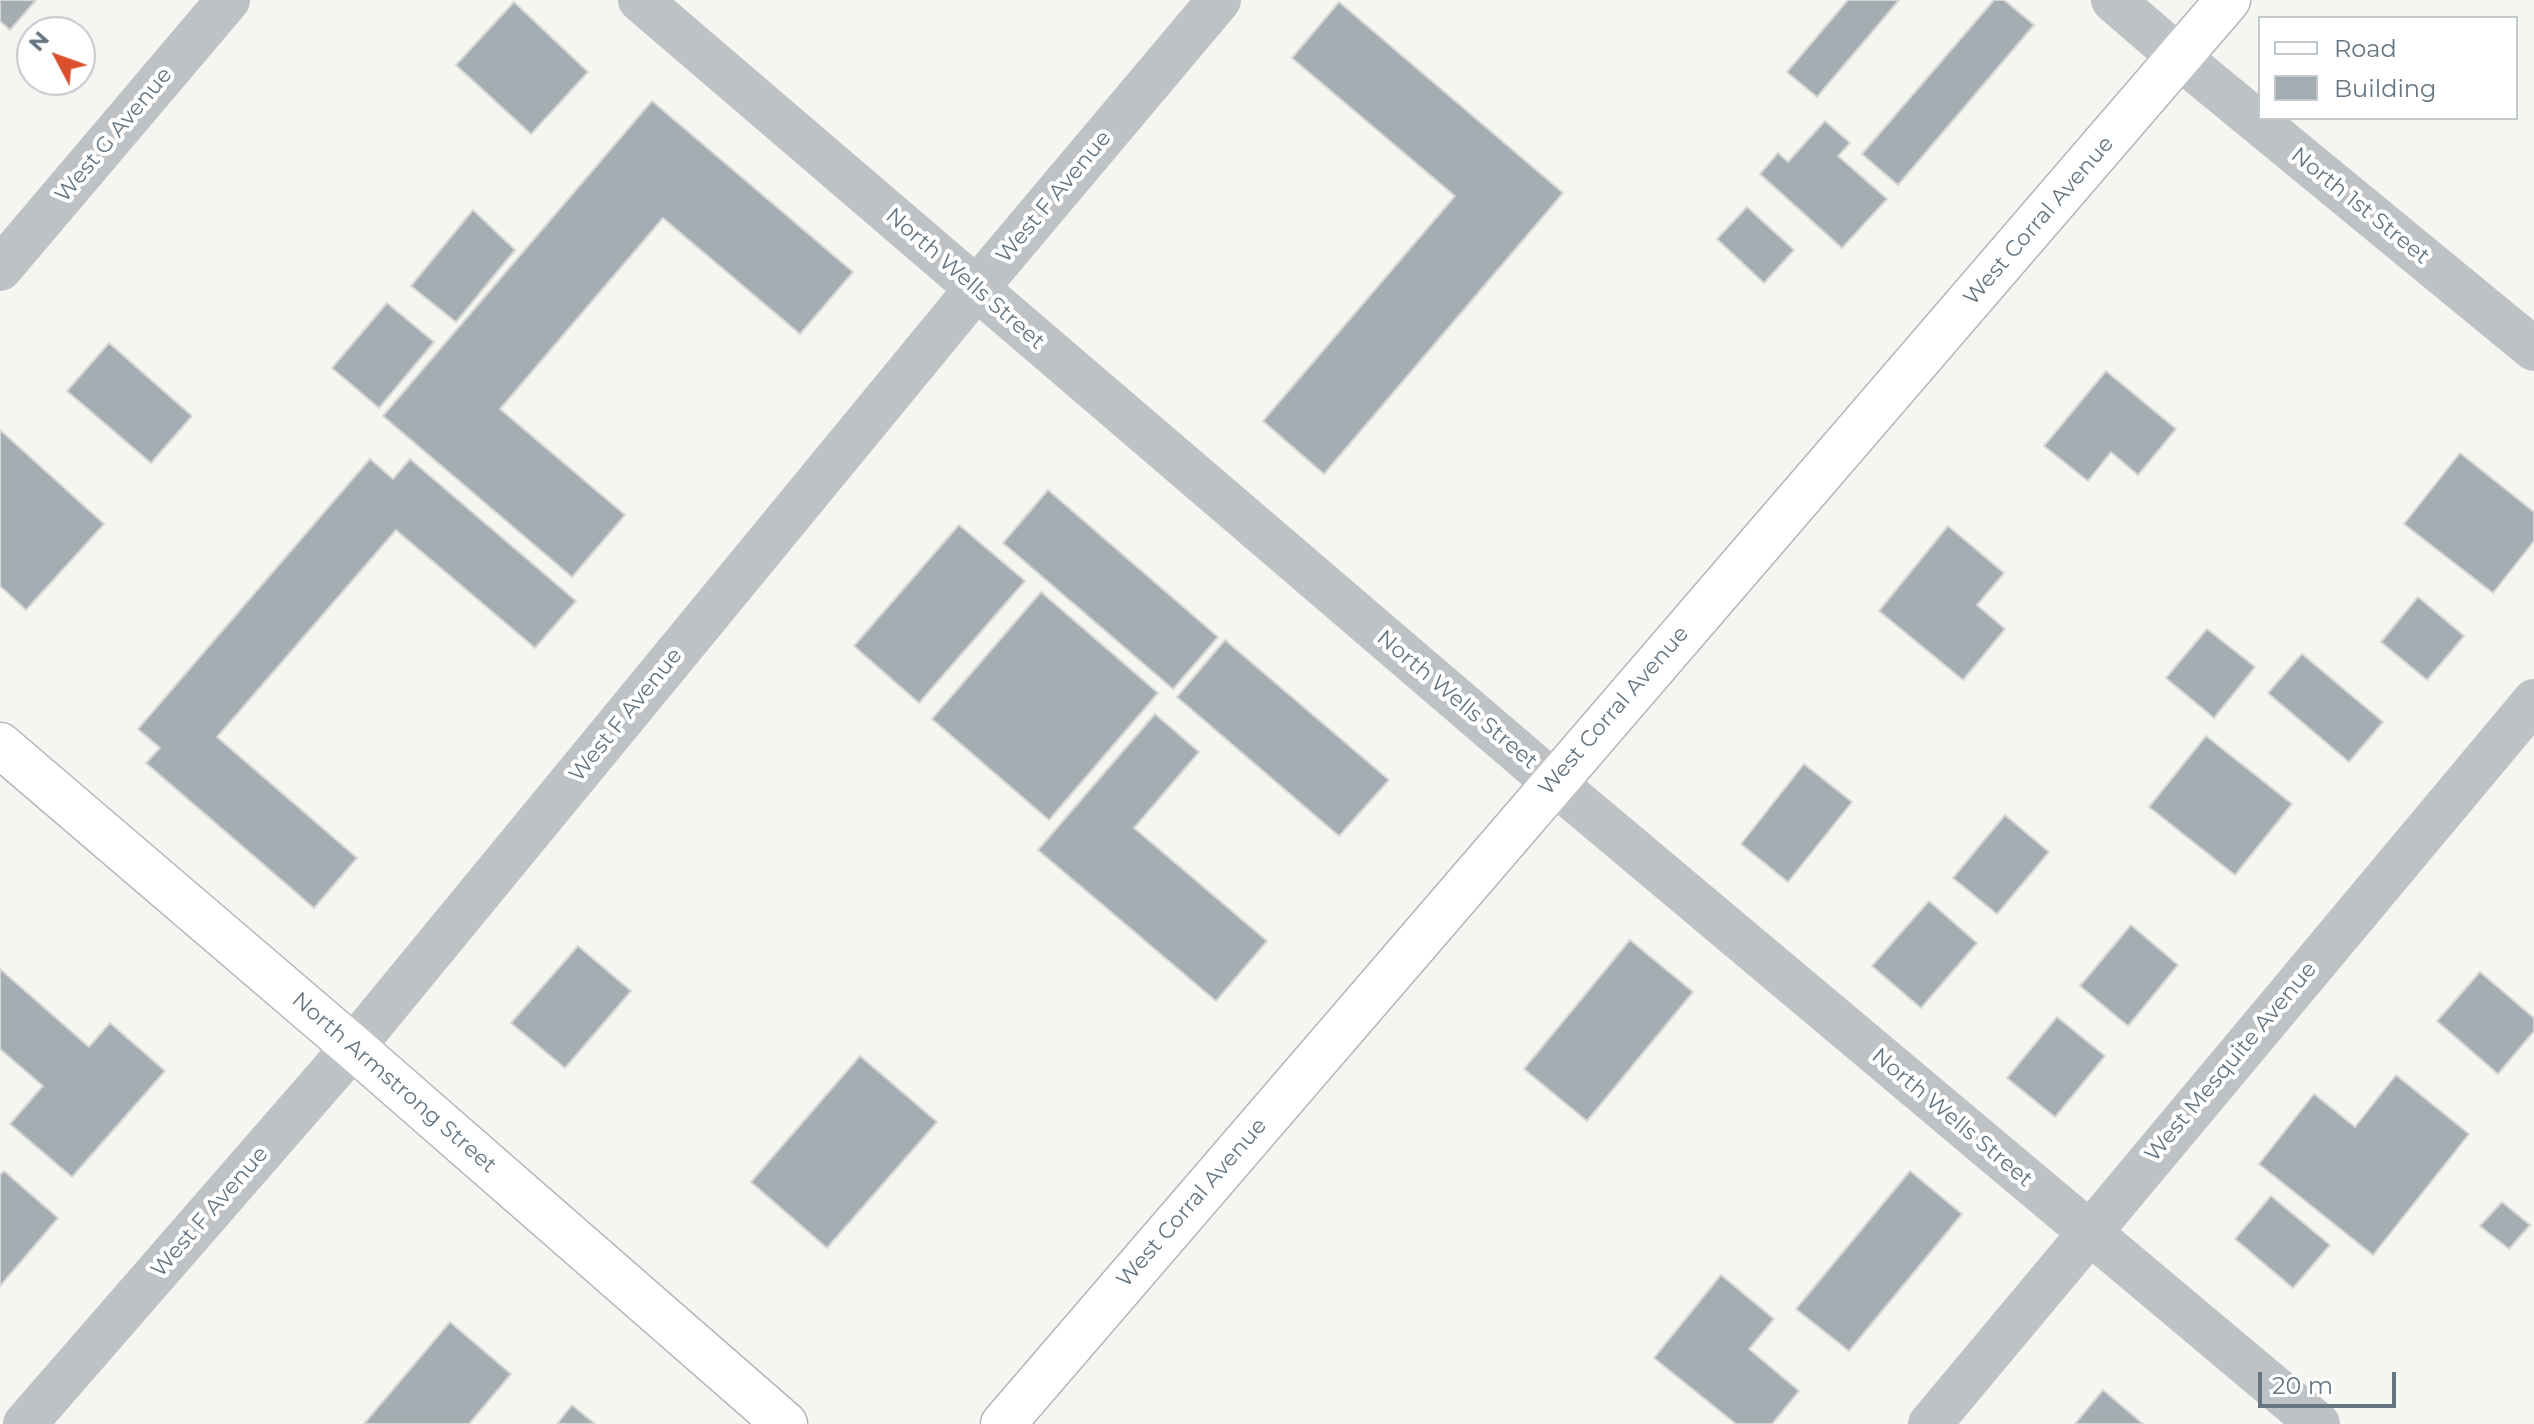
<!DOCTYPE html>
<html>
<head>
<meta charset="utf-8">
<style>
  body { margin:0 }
  #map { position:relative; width:2534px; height:1424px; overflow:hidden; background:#f5f5f1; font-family:Montserrat,sans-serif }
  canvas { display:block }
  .legend { position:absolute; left:2258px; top:16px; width:260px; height:104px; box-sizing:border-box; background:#fff; border:2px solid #c1c8cd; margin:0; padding:10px 14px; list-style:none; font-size:24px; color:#657581 }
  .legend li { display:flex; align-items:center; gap:16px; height:40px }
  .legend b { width:40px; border:2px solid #c1c8cd }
  .north { position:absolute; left:16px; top:16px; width:80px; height:80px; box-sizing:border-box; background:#fff; border:2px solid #c1c8cd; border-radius:50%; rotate:311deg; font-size:22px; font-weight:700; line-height:32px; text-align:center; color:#657581 }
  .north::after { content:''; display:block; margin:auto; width:28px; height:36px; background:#da4f2c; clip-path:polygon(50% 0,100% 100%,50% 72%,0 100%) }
  .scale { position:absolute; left:2258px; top:1372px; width:138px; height:36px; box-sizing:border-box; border:4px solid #657581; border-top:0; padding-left:10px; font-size:24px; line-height:28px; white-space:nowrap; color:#657581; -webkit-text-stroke:6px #fff; paint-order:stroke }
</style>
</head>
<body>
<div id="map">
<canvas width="2534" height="1424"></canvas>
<ul class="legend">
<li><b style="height:10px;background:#fff"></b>Road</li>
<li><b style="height:22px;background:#a4adb2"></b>Building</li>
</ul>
<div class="north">N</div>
<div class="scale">20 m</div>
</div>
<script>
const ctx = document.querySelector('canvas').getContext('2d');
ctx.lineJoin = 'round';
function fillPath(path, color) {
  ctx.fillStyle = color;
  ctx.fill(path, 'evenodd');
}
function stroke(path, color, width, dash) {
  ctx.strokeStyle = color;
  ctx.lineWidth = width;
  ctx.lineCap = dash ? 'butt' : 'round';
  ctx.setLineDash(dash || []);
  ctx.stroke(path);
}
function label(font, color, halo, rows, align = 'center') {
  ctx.font = font + ' Montserrat,sans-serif';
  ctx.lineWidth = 8;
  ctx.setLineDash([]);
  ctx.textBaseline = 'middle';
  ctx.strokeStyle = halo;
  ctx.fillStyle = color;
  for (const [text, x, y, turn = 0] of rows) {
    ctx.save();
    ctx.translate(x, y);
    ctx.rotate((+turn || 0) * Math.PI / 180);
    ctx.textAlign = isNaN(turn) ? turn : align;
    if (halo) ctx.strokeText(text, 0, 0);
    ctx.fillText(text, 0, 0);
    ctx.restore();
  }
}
const building = new Path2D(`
  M0,0h36l-26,30 -10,-9z
  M1848,0h51l-82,97 -30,-25z
  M1994,0h10l30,25 -136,160 -36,-31z
  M514,2l74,70 -57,62 -75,-69z
  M1339,2l224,191 -239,281 -61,-53 192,-225 -163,-138z
  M652,101l201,171 -53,62 -137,-116 -163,191 125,106 -53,62 -189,-161z
  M1825,121l25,22 -12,13 49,43 -45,49 -82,-74 18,-21 10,9z
  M1747,207l47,43 -30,33 -47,-44z
  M473,210l42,40 -59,72 -45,-36z
  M387,303l47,39 -55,66 -47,-40z
  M109,343l83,73 -41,47 -84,-72z
  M2106,371l70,58 -38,46 -27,-23 -23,29 -44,-35z
  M0,430l104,94 -78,86 -26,-24z
  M2460,453l74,59v29l-41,52 -89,-69z
  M370,459l23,20 17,-20 166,142 -41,47 -139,-118 -179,207 140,121 -43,50 -168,-145 14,-15 -22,-19z
  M1048,490l170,147 -45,52 -170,-146z
  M959,525l66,56 -106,122 -65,-57z
  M1948,526l56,47 -27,32 28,24 -42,51 -84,-69z
  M1041,592l117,101 -109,127 -117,-101z
  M2418,597l46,39 -37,44 -46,-38z
  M2207,629l48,38 -41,51 -48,-40z
  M1225,640l164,140 -50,56 -162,-139z
  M2302,654l81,68 -34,40 -81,-69z
  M1155,714l44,38 -65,76 133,113 -51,60 -178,-151z
  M2206,736l86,68 -57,71 -86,-68z
  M1804,764l48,38 -64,80 -47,-38z
  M2005,815l44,37 -52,62 -44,-36z
  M1929,901l48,42 -56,65 -49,-42z
  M2131,925l47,40 -50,61 -48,-40z
  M1630,940l63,52 -106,129 -63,-52z
  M578,946l53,45 -66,77 -54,-45z
  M0,969l89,78 21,-24 55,48 -93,106 -62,-53 33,-38 -43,-37z
  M2480,972l54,46v13l-36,43 -61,-53z
  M2057,1017l48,39 -50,61 -48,-39z
  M860,1056l77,66 -110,126 -76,-66z
  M2396,1075l73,59 -96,121 -114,-91 55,-70 41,33z
  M4,1171l54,47 -58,68v-111z
  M1910,1171l52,43 -113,137 -53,-42z
  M2271,1196l59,49 -37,43 -58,-49z
  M2502,1202l28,23 -21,24 -29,-23z
  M1721,1275l53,44 -25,30 50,42 -27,33h-36l-82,-66z
  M450,1322l61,52 -42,50h-105z
  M2103,1390l40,34h-68z
  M572,1405l23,19h-38z`);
fillPath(building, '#a4adb2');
stroke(building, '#d6d6d4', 2);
const secondary = new Path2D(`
  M0,745l353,302 432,377
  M1003,1424l1225,-1424`);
stroke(secondary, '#b0b6ba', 47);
stroke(new Path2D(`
  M640,0l913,782 765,642
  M2113,0l67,58 354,291
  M0,269l228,-269
  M25,1424l328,-377 623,-758 243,-289
  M1930,1424l604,-723`), '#bec2c5', 44);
stroke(secondary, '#fff', 44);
label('22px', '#657581', '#fff', [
  ["West G Avenue",114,135,-50],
  ["West F Avenue",1054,197,-50],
  ["North 1st Street",2360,206,39],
  ["West Corral Avenue",2039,221,-49],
  ["North Wells Street",965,279,41],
  ["North Wells Street",1457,700,40],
  ["West Corral Avenue",1614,711,-49],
  ["West F Avenue",626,715,-51],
  ["West Mesquite Avenue",2231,1062,-50],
  ["North Armstrong Street",394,1083,41],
  ["North Wells Street",1952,1118,40],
  ["West Corral Avenue",1192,1203,-49],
  ["West F Avenue",210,1212,-49]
]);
</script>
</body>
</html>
